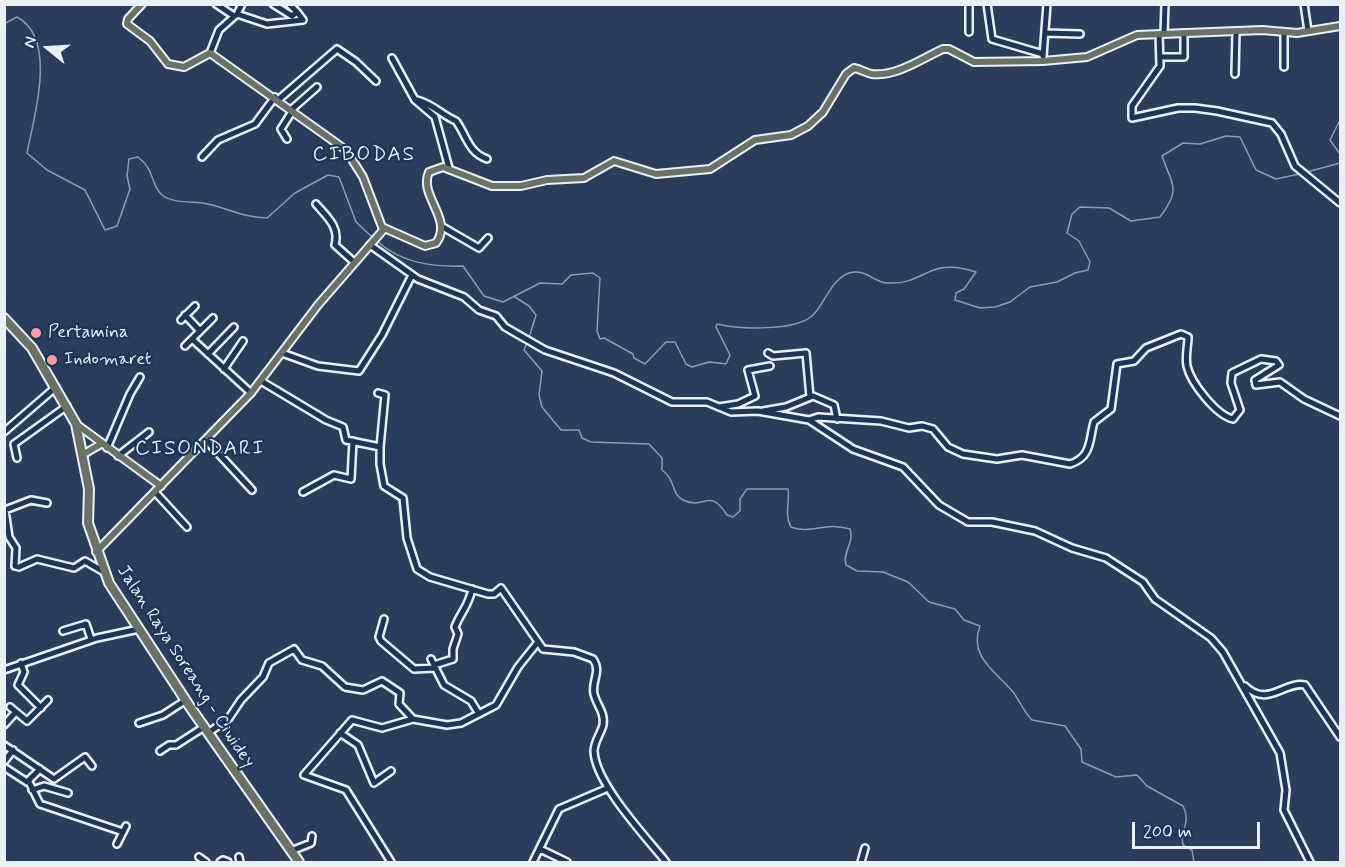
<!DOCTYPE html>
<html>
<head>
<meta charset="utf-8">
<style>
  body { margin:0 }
  #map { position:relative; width:1345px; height:867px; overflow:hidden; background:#2a3d5b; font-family:Mynerve,sans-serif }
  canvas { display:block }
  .frame { position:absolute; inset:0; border:6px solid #e8f1f8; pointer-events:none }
  .north { position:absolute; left:18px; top:18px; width:60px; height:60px; -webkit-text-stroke:4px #1d3557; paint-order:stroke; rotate:288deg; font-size:16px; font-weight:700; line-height:24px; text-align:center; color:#e8f1f8 }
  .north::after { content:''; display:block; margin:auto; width:21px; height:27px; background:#e8f1f8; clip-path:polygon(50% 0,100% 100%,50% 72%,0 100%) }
  .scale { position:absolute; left:1132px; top:822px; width:128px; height:27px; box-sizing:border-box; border:3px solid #e8f1f8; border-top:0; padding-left:8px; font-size:18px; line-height:21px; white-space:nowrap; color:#e8f1f8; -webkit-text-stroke:4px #1d3557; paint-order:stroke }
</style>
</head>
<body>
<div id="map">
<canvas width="1345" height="867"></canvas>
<div class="frame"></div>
<div class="north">N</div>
<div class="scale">200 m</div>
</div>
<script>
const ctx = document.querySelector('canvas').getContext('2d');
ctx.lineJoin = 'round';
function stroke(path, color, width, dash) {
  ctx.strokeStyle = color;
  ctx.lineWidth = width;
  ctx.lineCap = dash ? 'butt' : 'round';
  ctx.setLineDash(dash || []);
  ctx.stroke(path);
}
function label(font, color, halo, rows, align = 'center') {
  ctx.font = font + ' Mynerve,sans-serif';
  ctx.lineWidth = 4.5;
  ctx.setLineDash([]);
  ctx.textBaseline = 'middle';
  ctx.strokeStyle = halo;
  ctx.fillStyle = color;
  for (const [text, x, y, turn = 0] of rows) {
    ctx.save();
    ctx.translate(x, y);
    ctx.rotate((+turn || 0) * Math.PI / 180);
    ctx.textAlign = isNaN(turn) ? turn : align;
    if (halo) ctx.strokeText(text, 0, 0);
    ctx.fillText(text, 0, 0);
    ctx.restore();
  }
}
stroke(new Path2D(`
  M4,24l13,-7c41,22 17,100 10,136l20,17 38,20 20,40 12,-4 13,-37 -3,-13 2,-17 9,-2c18,14 12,28 24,38 11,9 33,6 46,9 21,5 38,14 59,14l28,-25 33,-18 11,2 17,45 17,16
  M1340,120l-10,20 10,14
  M1307,172l33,-9
  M377,241c24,22 55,26 86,25l21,30 19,6 37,-19 22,1 9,-9 22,-2 7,5 -3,53 3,8 4,-1 29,16 1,4 11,6 21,-22h9l11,22 6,3 17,-5 17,2 4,-9 -14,-28 1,-3c22,5 81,8 97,-10 11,-12 18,-35 35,-41 17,-5 25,10 39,10 38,2 40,-27 88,-11l-12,17 -8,4 -1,7 25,8 15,-1 15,-5 20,-15 27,-5 18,-9 13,-3 2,-8 -11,-21 -12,-8 5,-19 8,-7 29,1 22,13 29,-4c21,-28 13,-30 2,-61l21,-13 17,1 26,-8 14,1 16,33 20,9 23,-5
  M515,297l14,9 7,9 -7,23
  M527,342l-3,8 18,21 -3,24 3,12 19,23h18l3,8 9,4 58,2 13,14v12c14,10 9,24 21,30 23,11 25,-14 44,15l6,2 7,-6v-12l7,-10h41c2,12 -4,26 3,38 21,8 33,-6 59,2 5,13 -8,23 -4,36l11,6 26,1 25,10 21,20 26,7 9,11 16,6c-12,31 17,46 33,66 7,9 11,20 19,28l33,6 16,23 1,13 34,15 21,-2 10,11 36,20c9,19 -4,23 0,39l9,5 2,12`), '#84a0b5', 1.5);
const minor = new Path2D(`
  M216,4l18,12
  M273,4l19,12 5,-4 -8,-8
  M987,4l5,35 51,15
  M1304,4l4,27
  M237,14l30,10 36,-4 -6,-8
  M969,32v-28
  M1284,32v35
  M1045,33l35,1
  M1159,34l1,32 -28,40v12l46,-10h17l22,3 55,12 9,11 14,32 45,37
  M1164,34l1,-30
  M210,53l9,-23 18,-16 5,-10
  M1043,56l4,-52
  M1160,57h24v-23
  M392,58l23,42 20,17 14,51
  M1235,74l1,-42
  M278,100l59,-51 19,13 20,19
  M417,100c16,4 25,15 39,21 11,15 12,31 31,38
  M292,109l25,-22
  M287,139l-6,-10 12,-19
  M202,157l16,-17 37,-16 20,-27
  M316,204c11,13 24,23 19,41l19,17
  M441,226l38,22 9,-10
  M370,245l48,34 46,18 15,13 17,6 9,11 40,23 69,23 58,29h35l24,10 27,-1 51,9 44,29 50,18 36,38 29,17h24l43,9 37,17 34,10 37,24 12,17 56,39 12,14 57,101 6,37 -2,20 26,52
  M185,315l15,16
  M181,320l14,-14
  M192,339l59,54
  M185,346l28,-28
  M282,353l36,13 41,5 23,-36 30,-60
  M768,353l5,3 33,-3 4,44
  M208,354l26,-27
  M224,369l19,-28
  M261,381l65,39 17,7 3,13 34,7v17l4,22 19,12 4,40 10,31 13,8 58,17h6l7,-6 42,61 31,3 19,7c9,13 -2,22 1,35 3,12 11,18 9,31 -2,8 -9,17 -9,26 1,32 52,86 72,111
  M378,393l7,2 -5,52
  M719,407l19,-3 17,-8 -7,-26 22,-4
  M763,411l23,-4 27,-11 21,9 3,14
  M809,420l9,-3 63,4 28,7 13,-2 11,3 15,18 15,7 34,5 25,-4 48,9c22,-7 19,-24 24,-42l17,-13 6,-45 17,-3 12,-13 35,-14 7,3c0,9 -3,19 -1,29 4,17 29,49 46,53l7,-9 -9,-27 1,-10 29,-14 15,2 3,4 -24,15 1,5 24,-3 24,17 36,17
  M4,432l52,-45
  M206,440l46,50
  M107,448l23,-54 10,-17
  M118,456l31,-24
  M17,458l-3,-14 53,-38
  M155,492l32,35
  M303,492l31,-17 17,4 2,-38
  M47,503l-16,-3 -26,10 4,27 7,11 -1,18 4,1 18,-8 37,9 11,-7 19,11
  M384,619l-5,18 2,4 33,28 21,-1
  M63,631l23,-7 5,15
  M431,659l13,26 27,16 8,13
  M21,663l3,9 -6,13 23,23
  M434,665l19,-6v-10l5,-15 -3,-7c6,-16 13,-19 17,-38
  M4,670l93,-32 42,-9
  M1245,686c23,22 39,-5 60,-1l35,52
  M10,707l17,14 21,-21
  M139,723l24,-8 23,-15
  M4,725l11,-12
  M208,733l21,-15 12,-18 22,-23 6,-14 25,-14 8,11 20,6 23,21 18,3 19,-9 18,12 -1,11 14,15
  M340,733l18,12 16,38 17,-12
  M4,745l50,34 31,-22 7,9
  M160,751l9,-6h7l28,-18
  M4,762l9,-12
  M4,767l23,15 13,-13
  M29,782l11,22 83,28
  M32,790l12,-4 24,7
  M117,844l9,-18
  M540,849l27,13
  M291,851l20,-8 1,-7
  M199,857l7,5
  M239,857l1,5
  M220,862l3,-2 5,2
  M391,862l-45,-72 -42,-15 48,-55 30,8 31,-9 34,6 14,-2 35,-18 22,-38 20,-25
  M533,862l26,-53 49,-21
  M861,862l4,-14`);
const major = new Path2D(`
  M142,4l-14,15 -1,5 23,17 18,23 16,3 26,-14 136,97 17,27 19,50 43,19 11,-3c18,-24 -18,-47 -7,-71l14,-5 49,19h29l26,-6 37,-2 30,-17 42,13 54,-5 45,-29 36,-5 17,-9 15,-14 23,-38 8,-6c7,1 12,5 18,6 24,3 51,-16 71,-25h6l25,13 69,-1 44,-4 50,-22 125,-5 35,3 43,-7
  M76,424l85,62
  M84,454l17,-10
  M96,552l155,-159 67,-88 66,-76`);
const highway = new Path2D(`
  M4,318l28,30 44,76 13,65 -1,34 21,60 81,124 109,155`);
stroke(minor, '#e8f1f8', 10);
stroke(major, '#e8f1f8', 10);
stroke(highway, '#e8f1f8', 12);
stroke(minor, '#1d3557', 5);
stroke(major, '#6b7165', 6);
stroke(highway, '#6b7165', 8);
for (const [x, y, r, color] of [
  [36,333,6,"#ff9aa2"],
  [52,360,6,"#ff9aa2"]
]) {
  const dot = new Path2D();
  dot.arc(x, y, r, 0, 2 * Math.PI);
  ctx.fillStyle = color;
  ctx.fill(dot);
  stroke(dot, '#1d3557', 2);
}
label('18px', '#e8f1f8', '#1d3557', [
  ["Pertamina",48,333],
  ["Indomaret",64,360]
], 'left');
label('18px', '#e8f1f8', '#1d3557', [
  ["Jalan Raya Soreang - Ciwidey",185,667,57]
]);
ctx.letterSpacing = '1.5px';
label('21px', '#e8f1f8', '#1d3557', [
  ["CIBODAS",364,156],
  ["CISONDARI",200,450]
]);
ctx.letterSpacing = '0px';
</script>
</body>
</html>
